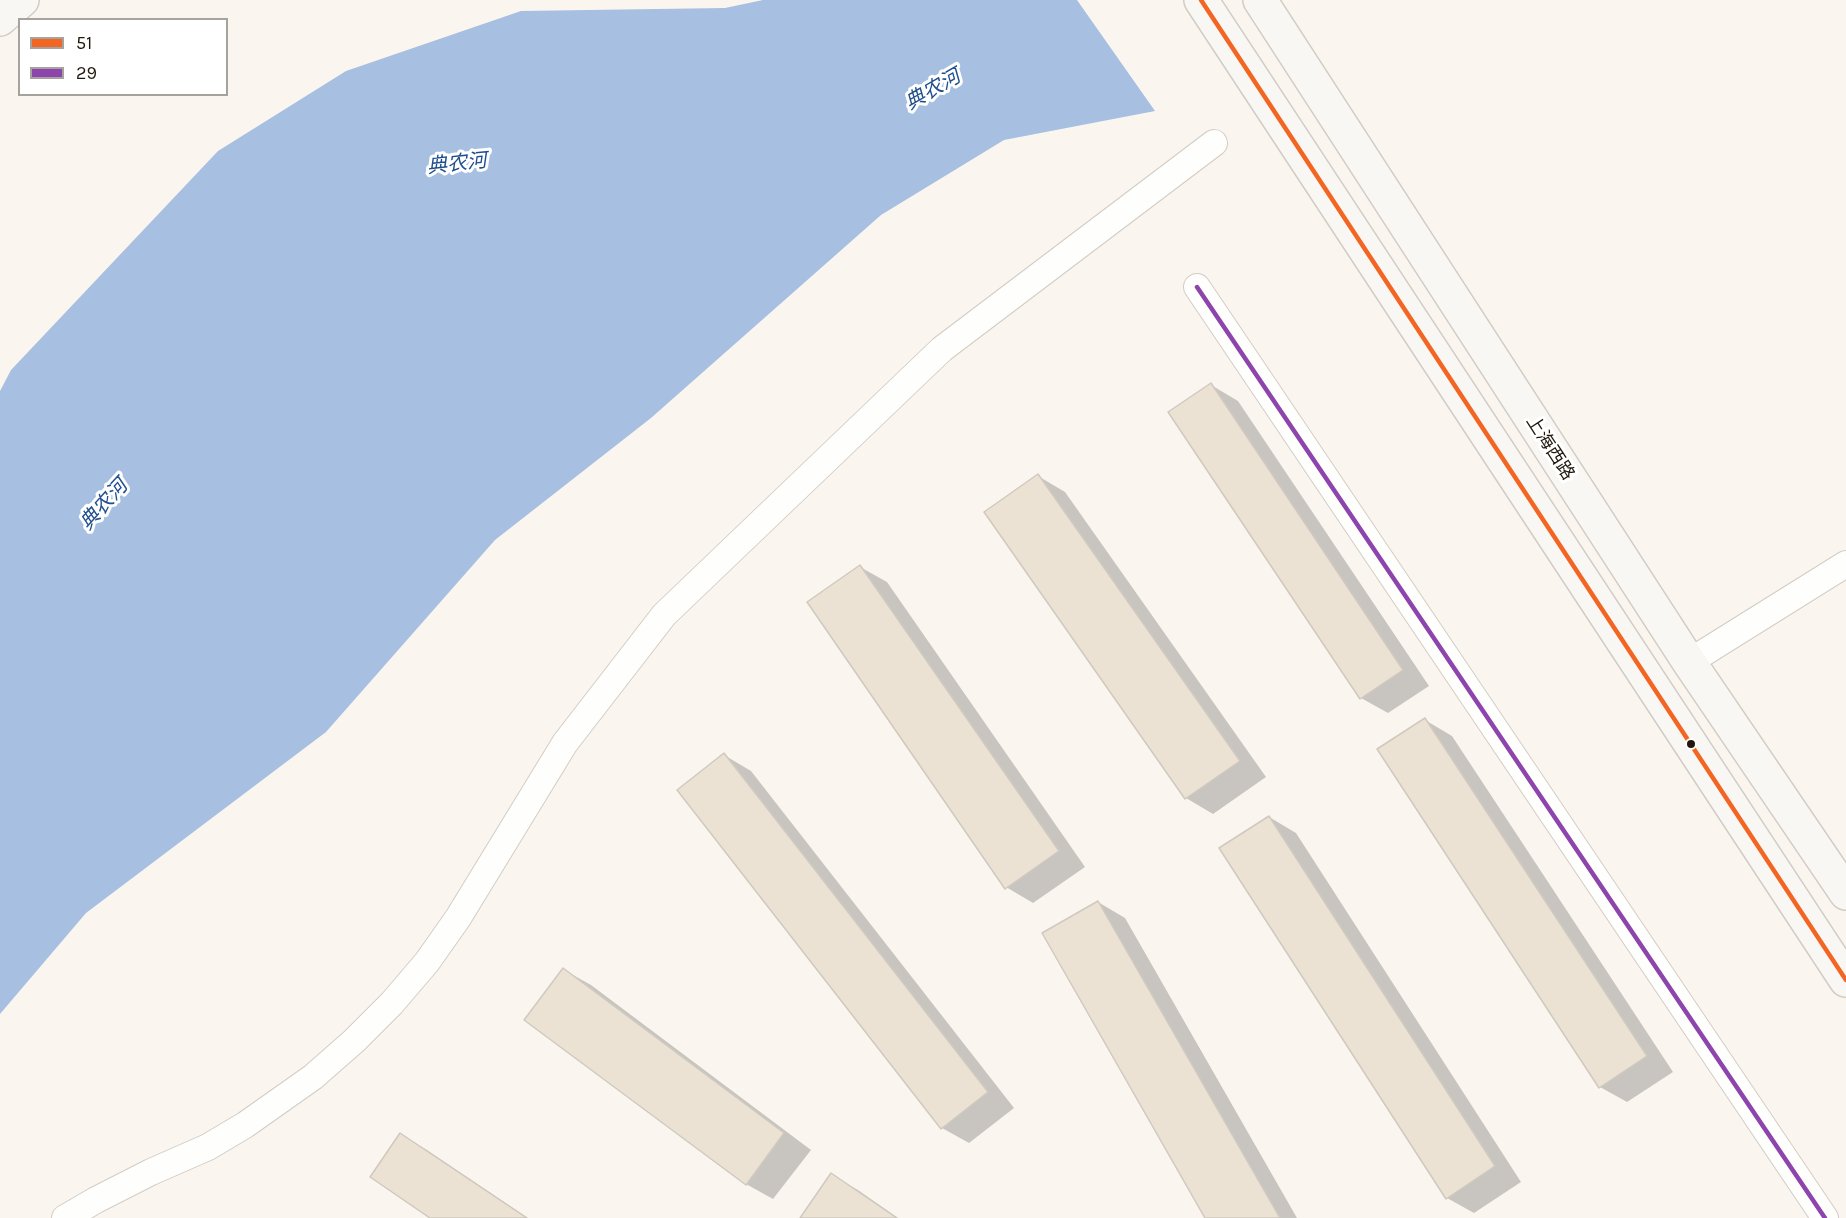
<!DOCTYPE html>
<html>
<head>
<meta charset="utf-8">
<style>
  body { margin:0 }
  #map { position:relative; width:1846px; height:1218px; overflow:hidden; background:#faf6ef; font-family:Karla,sans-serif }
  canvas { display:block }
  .legend { position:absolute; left:18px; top:18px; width:210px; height:78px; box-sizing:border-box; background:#fff; border:2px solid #a6a39e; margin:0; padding:8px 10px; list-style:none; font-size:18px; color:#20180c }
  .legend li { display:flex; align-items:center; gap:12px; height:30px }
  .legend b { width:30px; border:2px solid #a6a39e }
</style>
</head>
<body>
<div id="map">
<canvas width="1846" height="1218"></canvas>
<ul class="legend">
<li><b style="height:8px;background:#f26522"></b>51</li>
<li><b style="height:8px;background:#8e44ad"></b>29</li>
</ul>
</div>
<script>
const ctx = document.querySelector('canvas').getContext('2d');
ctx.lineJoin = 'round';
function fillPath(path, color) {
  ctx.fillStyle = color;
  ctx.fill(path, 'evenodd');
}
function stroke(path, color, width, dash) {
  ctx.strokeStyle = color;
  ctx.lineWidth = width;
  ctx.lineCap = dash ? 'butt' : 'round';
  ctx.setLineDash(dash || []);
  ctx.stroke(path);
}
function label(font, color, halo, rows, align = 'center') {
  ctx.font = font + ' Karla,"Noto Sans SC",sans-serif';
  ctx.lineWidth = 6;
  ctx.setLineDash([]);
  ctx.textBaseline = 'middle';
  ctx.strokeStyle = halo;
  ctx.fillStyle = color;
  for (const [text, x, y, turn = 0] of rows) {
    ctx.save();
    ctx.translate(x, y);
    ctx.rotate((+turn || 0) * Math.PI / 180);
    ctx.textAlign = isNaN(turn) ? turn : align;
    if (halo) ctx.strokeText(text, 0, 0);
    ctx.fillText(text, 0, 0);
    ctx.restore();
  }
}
fillPath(new Path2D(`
  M763,0h314l78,111 -151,29 -123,75 -230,203 -156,122 -169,192 -240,181 -86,101v-623l11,-21 207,-219 128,-80 175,-60 204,-3z`), '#a7bfe1');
fillPath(new Path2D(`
  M1211,385l27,16 191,285 -41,27 -27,-15z
  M1038,476l27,16 201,285 -53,37 -27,-16z
  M860,567l27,15 198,285 -52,36 -27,-16z
  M1425,720l27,16 221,336 -46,30 -27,-15z
  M724,755l27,16 263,337 -45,35 -27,-15z
  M1269,817l27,16 225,349 -47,31 -27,-15z
  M1098,902l27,16 172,300h-90z
  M564,970l27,15 220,165 -38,49 -27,-15z
  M401,1135l26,15 101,68h-95z
  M831,1175l27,15 40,28h-96z`), '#0003');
const building = new Path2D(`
  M1211,383l192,287 -43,29 -192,-287z
  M1038,474l202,287 -55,38 -201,-287z
  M860,565l199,286 -54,38 -198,-287z
  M1425,718l222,338 -48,32 -222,-339z
  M724,753l264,339 -47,37 -264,-339z
  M1269,816l226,350 -49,33 -227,-351z
  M1098,901l182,317h-75l-163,-285z
  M563,968l221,165 -38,52 -222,-165z
  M400,1133l127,85h-97l-60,-41z
  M831,1173l66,45h-97z`);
fillPath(building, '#ebe2d3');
stroke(building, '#cfc9c0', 1.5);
const street = new Path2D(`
  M1197,287l628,931
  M1689,662l157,-98
  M65,1218l31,-18 55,-28 57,-25 37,-22 68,-48 41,-36 38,-38 35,-41 31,-44 107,-175 99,-128 278,-266 272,-206`);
const secondary = new Path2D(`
  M1201,0l645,980
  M1260,0l429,662 157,231
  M0,19l22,-19`);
stroke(street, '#d2ccc4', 28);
stroke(secondary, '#d2ccc4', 36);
stroke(street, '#fefefd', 26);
stroke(secondary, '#f9f7f4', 33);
stroke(new Path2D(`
  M1201,0l645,980`), '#f26522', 4.5);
stroke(new Path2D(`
  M1197,287l628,931`), '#8e44ad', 4.5);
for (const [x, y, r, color] of [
  [1691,744,5,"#20180c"]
]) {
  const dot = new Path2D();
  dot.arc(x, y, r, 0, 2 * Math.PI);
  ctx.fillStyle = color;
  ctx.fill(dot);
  stroke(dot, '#fff', 2);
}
label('18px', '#20180c', '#fff', [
  ["上海西路",1550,448,57]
]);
label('italic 20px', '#204f8e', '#fff', [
  ["典农河",933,90,-30],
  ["典农河",457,164,-6],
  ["典农河",104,505,-48]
]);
</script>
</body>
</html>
